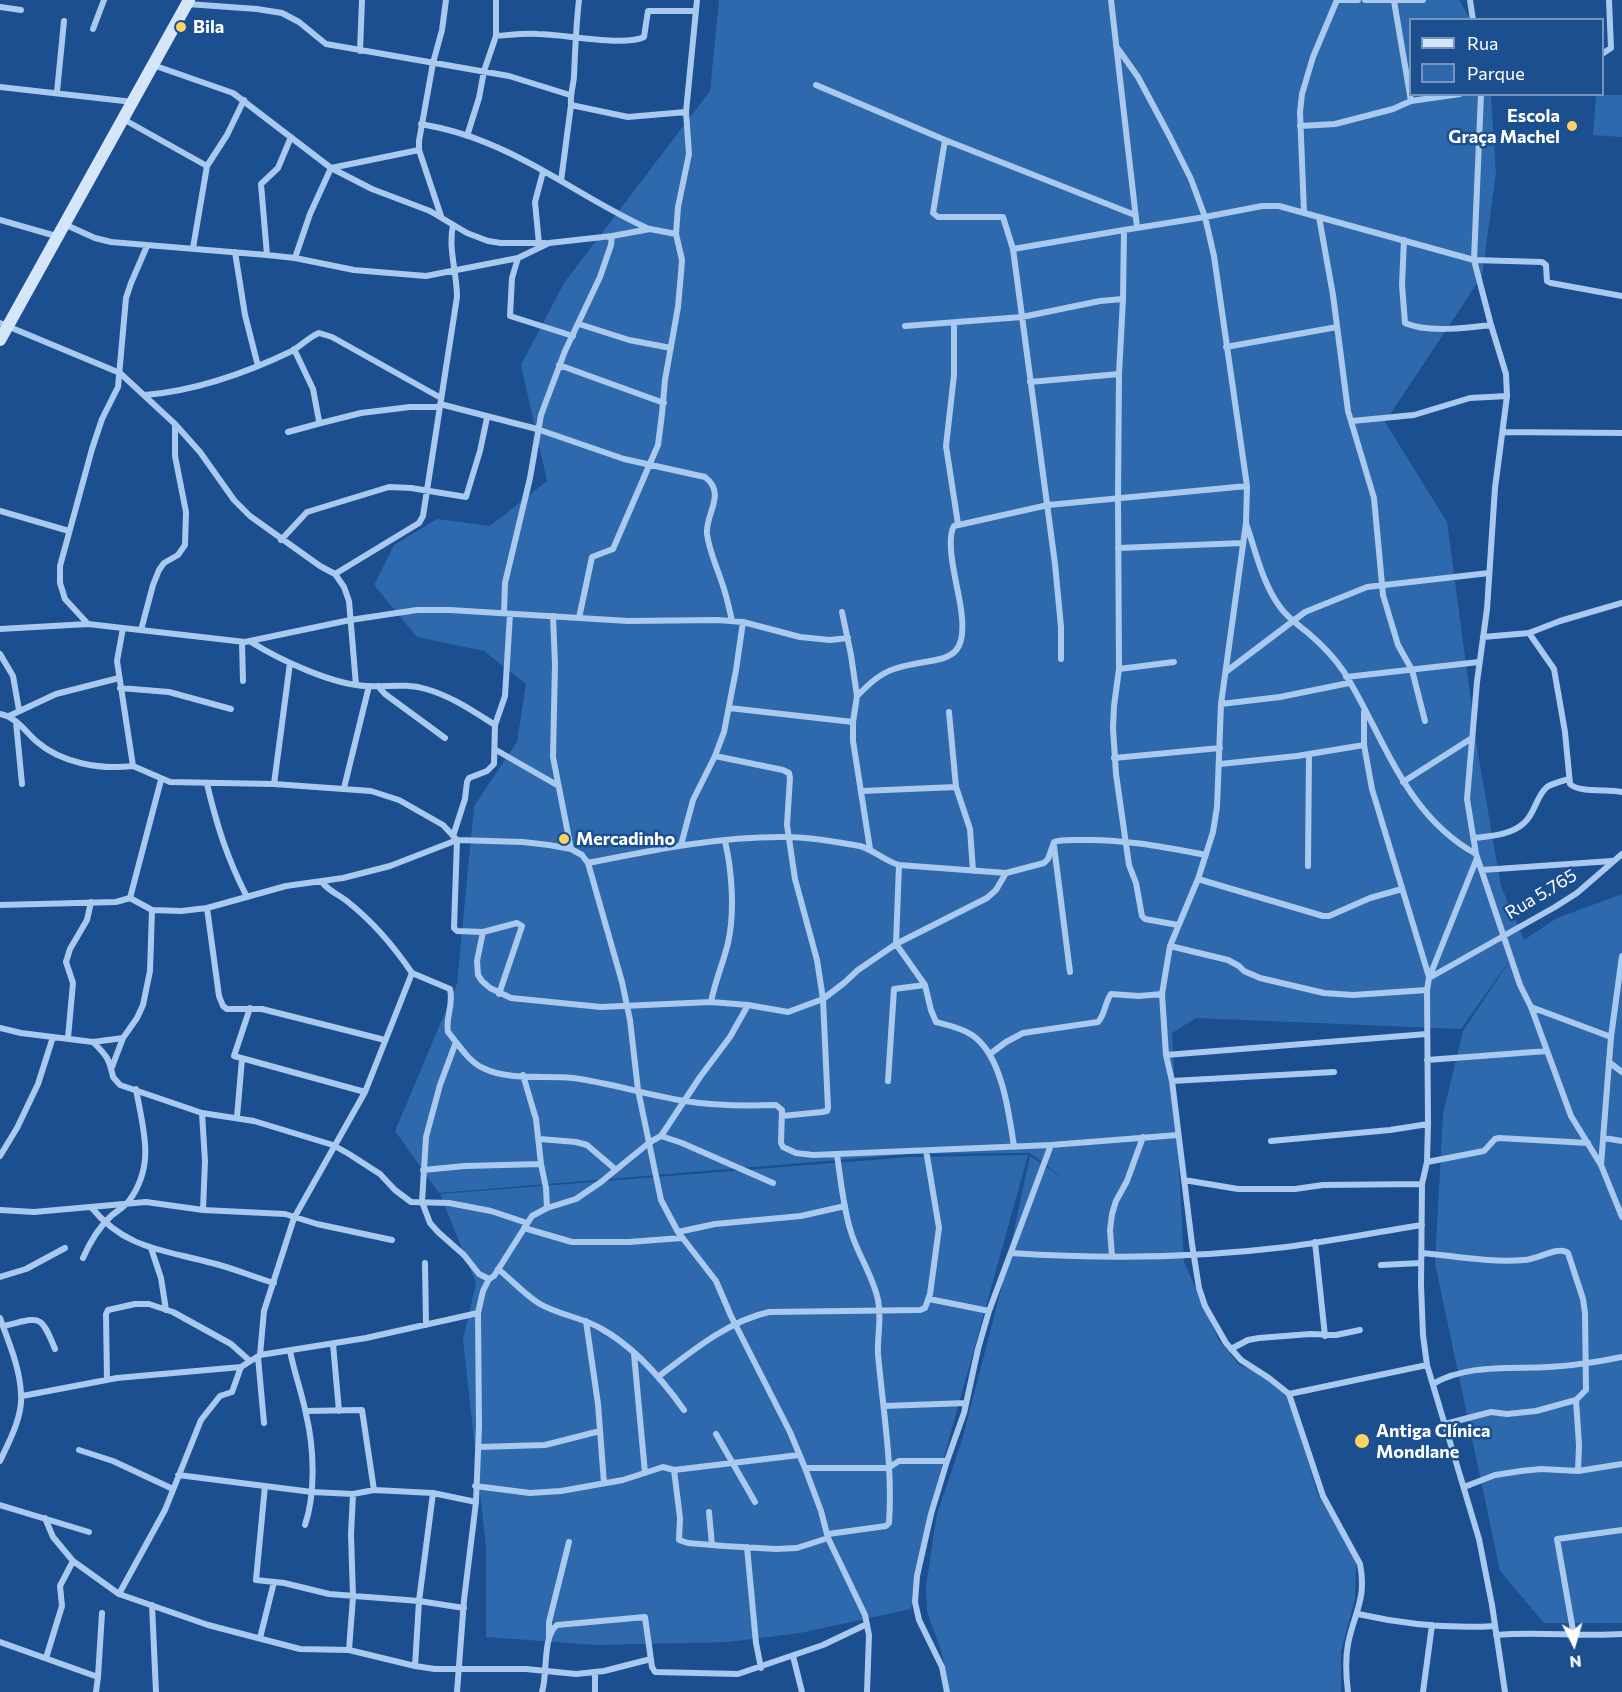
<!DOCTYPE html>
<html>
<head>
<meta charset="utf-8">
<style>
  body { margin:0 }
  #map { position:relative; width:1622px; height:1692px; overflow:hidden; background:#1b4f8f; font-family:Commissioner,sans-serif }
  canvas { display:block }
  .legend { position:absolute; left:1409px; top:18px; width:195px; height:78px; box-sizing:border-box; background:#1b4f8f; border:2px solid #7695bc; margin:0; padding:8px 10px; list-style:none; font-size:18px; color:#fff }
  .legend li { display:flex; align-items:center; gap:12px; height:30px }
  .legend b { width:30px; border:2px solid #7695bc }
  .north { position:absolute; left:1544px; top:1614px; width:60px; height:60px; -webkit-text-stroke:4px #1b4f8f; paint-order:stroke; rotate:175deg; font-size:16px; font-weight:700; line-height:24px; text-align:center; color:#fff }
  .north::after { content:''; display:block; margin:auto; width:21px; height:27px; background:#fff; clip-path:polygon(50% 0,100% 100%,50% 72%,0 100%) }
</style>
</head>
<body>
<div id="map">
<canvas width="1622" height="1692"></canvas>
<ul class="legend">
<li><b style="height:8px;background:#d6e6fa"></b>Rua</li>
<li><b style="height:16px;background:#2e69ad"></b>Parque</li>
</ul>
<div class="north">N</div>
</div>
<script>
const ctx = document.querySelector('canvas').getContext('2d');
ctx.lineJoin = 'round';
function fillPath(path, color) {
  ctx.fillStyle = color;
  ctx.fill(path, 'evenodd');
}
function stroke(path, color, width, dash) {
  ctx.strokeStyle = color;
  ctx.lineWidth = width;
  ctx.lineCap = dash ? 'butt' : 'round';
  ctx.setLineDash(dash || []);
  ctx.stroke(path);
}
function label(font, color, halo, rows, align = 'center') {
  ctx.font = font + ' Commissioner,sans-serif';
  ctx.lineWidth = 5;
  ctx.setLineDash([]);
  ctx.textBaseline = 'middle';
  ctx.strokeStyle = halo;
  ctx.fillStyle = color;
  for (const [text, x, y, turn = 0] of rows) {
    ctx.save();
    ctx.translate(x, y);
    ctx.rotate((+turn || 0) * Math.PI / 180);
    ctx.textAlign = isNaN(turn) ? turn : align;
    if (halo) ctx.strokeText(text, 0, 0);
    ctx.fillText(text, 0, 0);
    ctx.restore();
  }
}
fillPath(new Path2D(`
  M719,0h740l11,19 -60,1v74l81,1 5,78 -14,103 -97,146 62,100 31,232 23,132 23,54 33,-22 65,-24v729h-78l-44,-52 -65,-308 8,-149 20,-83 56,-84 -58,82 -265,-11 -24,15 12,229 34,77 21,26 14,5 16,10 19,17 30,98 33,54 5,14 -1,36 -14,52v41h-391l-9,-42 -14,-38 -1,-25 8,-55 3,-18 25,-74 40,-154 28,-130 36,24 -36,-27 -120,1 -471,39 -44,-62 62,-147 17,-178 43,-64 9,-58 -42,-33 -67,-14 -43,-52 20,-40 43,-26 53,7 57,-45 -26,-116 43,-82 146,-192z
  M1596,95h26v42l-29,-2z
  M1028,1155l-100,360 -17,94 -111,24 -72,9 -131,3 -111,-8v-90l-23,-207 13,-57 -36,-89 470,-37z`), '#2e69ad');
stroke(new Path2D(`
  M1111,0l26,227
  M1337,0h21
  M1365,0h58
  M1470,0l3,20
  M1394,1l17,100
  M187,4l70,5 25,4 17,9 27,22 183,32 61,19
  M0,7l21,3
  M93,29l11,-29
  M496,36c14,-1 28,-3 42,-2 25,0 87,13 106,3l4,-26h46
  M1116,46l22,31 32,60 21,42 14,38 9,39 33,230 -1,37 -25,181 -4,103 -4,25 -15,47 -28,67 -8,48 4,61 6,26 20,163 7,44 6,18 21,37 15,17 28,18 20,16 34,102 37,68c7,35 -6,49 -12,80 -3,16 -2,32 0,48
  M360,51l2,-51
  M1602,54l9,-6 -2,-48
  M153,65l80,28 98,75 41,21 58,22 37,22 21,8 13,2h45
  M816,85l129,55 190,75
  M0,87l133,15
  M57,92l7,-71
  M1481,94l-7,166 17,65 15,49 1,22 -12,92 -8,121 -10,73 -10,117 9,55 44,131 11,22 40,109 30,49 21,52
  M571,105l57,12 58,-5
  M123,119l84,47
  M421,124c22,4 45,10 66,19 57,23 106,61 162,86
  M1300,126l35,-2 58,-15 18,-8 49,-7
  M467,136l12,-38 5,-27 12,-35v-36
  M945,140l-12,73 5,4h65l10,32 42,315 6,63v32
  M331,168l88,-18
  M561,181l10,-76c-1,-10 2,-18 3,-28 1,-26 2,-51 5,-77
  M1304,212l-4,-100 2,-18 11,-37 24,-57
  M441,216l-22,-66v-9l14,-78 9,-33 4,-30
  M1319,217l14,78 15,116 26,87 9,97 15,50 14,25 13,51
  M0,220l56,16
  M64,224l31,14 16,4 156,13 28,3 59,12 72,6 92,-18 31,-15 63,-7 38,-7 26,5
  M1404,240l-2,45 3,38c22,10 62,5 86,2
  M539,244l-4,-42 8,-30
  M147,246l-16,37 -5,15 -8,89 -16,32 -10,30 -32,117v17l5,16 23,25 157,18 105,-22 67,-10h33l178,11 90,-1 25,2 57,15 30,3 18,-2
  M193,248l14,-82 20,-31 17,-35
  M1013,249l111,-19
  M235,252l10,63 13,51
  M267,255l-6,-71 17,-16 13,-31
  M295,258l15,-44 21,-46
  M518,258l-6,20 -2,38 63,20
  M0,323l120,50 55,51 25,28 34,48 16,16 70,50 15,8 9,13 5,14 7,84
  M579,324l50,16 42,8
  M954,324v51l-8,71 12,78
  M905,326l117,-9 78,-16 23,-2
  M1226,347l111,-20
  M294,349l19,40 6,32 2,2 40,-10 49,-6h29
  M559,365l105,38
  M1030,382l89,-8
  M145,395c51,-4 101,-22 147,-44 9,-5 17,-14 27,-18l13,4 109,61
  M440,404l97,25 87,30 81,18c22,17 0,37 2,57 2,16 9,31 14,46 5,13 8,27 11,41
  M1352,421l62,-6 56,-17 37,-2
  M288,432l33,-9
  M1503,432l119,1
  M0,511l69,20
  M1247,526c9,27 16,58 33,81 7,10 17,17 27,25 13,11 27,25 37,40 41,66 60,142 132,182
  M281,540l26,-28 82,-25 22,1 55,9 14,-46 7,-33
  M1118,548l125,-5
  M335,574l84,-51 4,-7 34,-219c0,-25 -9,-47 -4,-72
  M842,612l9,43 6,41 -4,26v19l17,108
  M504,613l1,-30 25,-105 11,-63 24,-64 35,-74 11,-32 1,-9
  M553,616l2,48 -2,93 18,92
  M579,618l13,-61 21,-8 45,-104 4,-31 3,-34 13,-73 3,-34 1,-13 -6,-26 2,-27 11,-53 -3,-42 11,-112
  M123,628l-6,33 16,105 37,16 104,2 97,7 28,9 44,25 14,15 -3,88 3,3 26,1 -6,29 1,14 4,6 8,7 21,10 90,9 110,-5 37,3 40,7 35,-13 21,-16 14,-13 38,-26 91,-46 9,-8 10,-17 38,-10 4,-4 6,-17c8,-3 19,-2 28,-2 42,-1 82,7 124,15
  M0,629l88,-5
  M141,630l12,-45 6,-15 5,-7 14,-8 7,-10 1,-33 -11,-56v-31
  M1529,633l25,36 11,63 5,52c9,9 38,5 52,8
  M1483,637l46,-4 31,-12 62,-18
  M242,642l1,39
  M251,642c29,18 82,43 116,44 20,1 39,-3 59,3 25,7 47,22 69,36
  M0,654l13,22 6,34
  M1119,669l55,-7
  M1227,671l78,-59 62,-25 122,-14
  M1346,677l133,-15
  M378,686l7,8 60,44
  M120,688l49,4 62,17
  M857,696c11,-11 22,-22 37,-27 46,-15 78,2 66,-66 -3,-19 -15,-62 -6,-77l94,-21 199,-19
  M1221,704l59,-7 69,-14
  M729,708l124,14
  M949,712l7,75 14,42 3,42
  M1364,712v33l8,44 57,188
  M0,714c16,3 25,17 36,27 25,22 64,29 97,25
  M9,716l47,-22 63,-16
  M16,722l6,62
  M496,750l61,35
  M715,756l68,14 6,3 1,5 -3,47 8,54 22,81 6,39 5,109 -1,3 -5,1 -40,4
  M1114,758l106,-10
  M1220,764l77,-8 67,-11
  M1403,782l69,-44
  M207,784c10,42 20,74 40,113
  M274,784l16,-121
  M344,788l25,-102
  M862,791l94,-4
  M453,836l12,-37 2,-17 2,-4 18,-7 7,-7 1,-39 10,-29 5,-82
  M1474,838c17,-2 37,-3 50,-15 11,-9 12,-27 23,-36 6,-4 15,-6 22,-8
  M681,845l12,-45 22,-44 9,-24 12,-62 7,-48
  M1054,846l16,126
  M1477,858l-48,120 -2,12 1,134 -1,38 -5,22 -1,101 2,50 4,30 52,174 13,66 13,87
  M588,863c65,-13 132,-27 199,-26 24,0 49,5 73,9 14,4 25,15 39,19l107,8
  M899,865l-3,79 29,41 6,25 5,12c12,3 26,6 36,13 30,20 37,78 42,112
  M1308,866l1,-112
  M1482,870l130,-9
  M1198,879l125,37h6l41,-18 32,-9
  M0,905l116,-3 14,-4
  M207,908l12,88 4,10 4,3h35l123,31
  M152,910l29,1 26,-3 79,-22 57,-8 47,-12 67,-26 66,2 26,3 22,4 11,6 6,8 34,119 8,38 8,70 23,110 17,32 38,49 15,35 59,116 15,36 16,43 7,27 37,77 4,20 -2,57
  M1178,925l-33,-6 -3,-3 -6,-33 -7,-18 -13,-91 -3,-46 1,-22 5,-37 -1,-172 1,-123 4,-75 1,-69 81,-13 57,-11h17l195,54 68,2 4,3 1,16 4,2 71,13
  M483,932l34,-9 5,3 -23,68
  M1170,946l58,14 11,6 5,5 16,7 64,15 29,2 74,-5
  M412,973l38,16c4,16 -5,29 -2,43 10,12 21,30 35,36 26,13 61,7 90,10 38,5 74,17 112,23 30,5 61,5 91,4l6,5 -1,33 2,4 13,6 17,2 238,-10 127,-10
  M1429,978l126,-71 22,-14 45,-39
  M711,1002c4,-21 12,-38 17,-59 7,-31 4,-72 -3,-102
  M1531,1007l80,30
  M250,1008l-16,48 131,36
  M0,1028l21,5 72,9c14,14 16,16 20,35l7,8 82,28 52,8 79,24 16,9 31,20 15,16 16,12 38,1 42,8 36,12
  M68,1038l5,-55 -7,-21 4,-13 17,-29 4,-18
  M93,1042l30,-4
  M456,1042l-16,43 -14,52 -4,65 8,21 8,9 26,23 15,19 10,5
  M990,1054l16,-12 17,-9 75,-11c7,-7 7,-20 13,-28l28,2 23,-2
  M1166,1055l261,-21
  M1427,1060l120,-9
  M1609,1062l13,10
  M112,1067l11,-29 14,-20 6,-13 7,-34 2,-61 -22,-12 31,-118
  M523,1075l13,44 5,45 5,24 1,20
  M888,1081l6,-92 31,-4
  M1172,1081l162,-9
  M202,1113l3,48 -2,49
  M237,1117l5,-58
  M661,1136l21,7 91,40
  M1604,1138l18,3
  M540,1139l36,3 11,3 28,24
  M1271,1141l119,-11 38,-6
  M0,1156l17,-28 21,-44 15,-47
  M1427,1162l57,-11 11,-12 4,-1 89,5
  M1601,1165l10,-128 11,-81
  M423,1170l42,-4 76,-2
  M1184,1180l54,9h57l28,-4 99,-1
  M91,1207c34,42 73,43 121,56 21,5 41,14 62,20
  M0,1210l34,2 112,-10 57,8 82,4 32,10 75,16
  M524,1228l48,14h57l53,-4
  M678,1232l37,-8 86,-8 44,-10
  M1315,1242l10,94
  M151,1248l10,30 5,32
  M1011,1253c90,6 185,5 275,-6 46,-6 91,-15 136,-22
  M1422,1253c33,3 69,10 102,7 13,0 35,-15 44,-7l15,46 2,14 1,77 -10,10 3,45 -1,26
  M1112,1256l-2,-26 2,-16 4,-13 11,-20 16,-44
  M83,1258c7,-16 15,-30 28,-42 6,-5 13,-9 18,-15 27,-37 14,-71 7,-112
  M425,1263l1,62
  M1381,1265l40,-2
  M498,1269c14,11 27,26 42,35 19,11 41,13 60,24 35,19 62,51 84,82
  M0,1277l26,-8 39,-21
  M929,1299l60,12
  M0,1318c9,25 20,50 21,76 2,22 -12,48 -21,67
  M586,1321l12,83 6,79
  M3,1326c37,-8 37,-14 52,23
  M333,1344l6,67
  M1231,1349l17,-9 11,-2 51,-4 26,1 24,-5
  M290,1351c4,21 12,42 16,63 8,33 10,78 -1,111
  M634,1354l11,119
  M260,1355l4,-44 30,-93 71,-126 47,-119c-17,-25 -40,-52 -64,-71 -8,-7 -20,-11 -26,-20
  M258,1357l6,66
  M658,1377c33,-25 70,-56 111,-65l151,-2 5,-2 5,-14 9,-66 -13,-78
  M107,1380l-1,-66 2,-4 27,-6h14l24,8 58,32 19,17
  M1433,1384c33,-20 77,-15 115,-17 25,-1 49,-5 74,-10
  M1289,1394l138,-29
  M22,1396l95,-18 124,-11 19,-12 106,-17 112,-25
  M884,1406l82,-3
  M306,1411l56,-1 12,80
  M1445,1424l46,-12 16,2 29,-3 40,-11
  M716,1434l39,68
  M478,1447l67,-2 55,-14
  M79,1450l34,11 60,28
  M805,1468h83l11,-7h48
  M674,1470l6,48 -1,22 9,3 36,3 52,3 21,-1 31,-10
  M178,1475l134,17 41,2 21,-4 59,3 43,9
  M265,1486l-9,94 28,3 45,11 90,7 45,7
  M475,1486l55,7 31,-2 62,-11 40,-13 11,3 125,-15
  M1464,1487l31,-12 26,-4 20,-2 37,2 44,-7
  M0,1505l89,27
  M709,1512l3,33
  M45,1518l8,19 20,24 46,33 89,31 92,24 49,1 66,16 20,3h91l50,5 28,-3 47,-12
  M828,1534l58,-8 3,-3c4,-56 -6,-113 -11,-169 -1,-19 4,-34 0,-54 -5,-24 -20,-45 -27,-68 -8,-25 -10,-51 -14,-77
  M747,1547l9,96 5,25
  M119,1594l46,-84 36,-90 19,-24 12,-4 9,-25
  M152,1605l4,87
  M1358,1614c45,10 91,15 137,12
  M1496,1635c42,-4 84,2 126,-1
  M549,1636v-14l20,-80
  M1574,1636l-17,-97 65,-9
  M260,1638l14,-56
  M0,1642l98,35 -2,15
  M349,1650l4,-53 -2,-63 2,-40
  M793,1656l9,36
  M46,1658l16,-52 -2,-20 13,-25
  M415,1666l4,-65 14,-108
  M98,1677l4,-64
  M457,1692l7,-92 12,-98 3,-75 -1,-114 5,-22 6,-12 5,-3 38,-60 15,-8 29,-9 25,-17 49,-40 11,-6 39,-59 30,-40 18,-32
  M542,1692c6,-19 0,-55 15,-67l88,-8 7,50 3,5 83,2 85,-29 44,-21
  M595,1692v-19
  M947,1692l-5,-25 -23,-47 -4,-18 2,-26 14,-62 16,-53 17,-48 14,-64 11,-38 62,-166
  M1423,1692l9,-67`), '#a9c9ee', 6);
stroke(new Path2D(`
  M0,340l189,-340`), '#d6e6fa', 12);
for (const [x, y, r, color] of [
  [181,27,6,"#ffd166"],
  [1572,126,6,"#ffd166"],
  [564,839,6,"#ffd166"],
  [1362,1441,8,"#ffd166"]
]) {
  const dot = new Path2D();
  dot.arc(x, y, r, 0, 2 * Math.PI);
  ctx.fillStyle = color;
  ctx.fill(dot);
  stroke(dot, '#1b4f8f', 2);
}
label('bold 18px', '#fff', '#1b4f8f', [
  ["Bila",193,27],
  ["Escola",1560,116,"right"],
  ["Graça Machel",1560,137,"right"],
  ["Mercadinho",576,839],
  ["Antiga Clínica",1376,1431],
  ["Mondlane",1376,1452]
], 'left');
label('18px', '#fff', '#1b4f8f', [
  ["Rua 5.765",1541,894,-31]
]);
</script>
</body>
</html>
